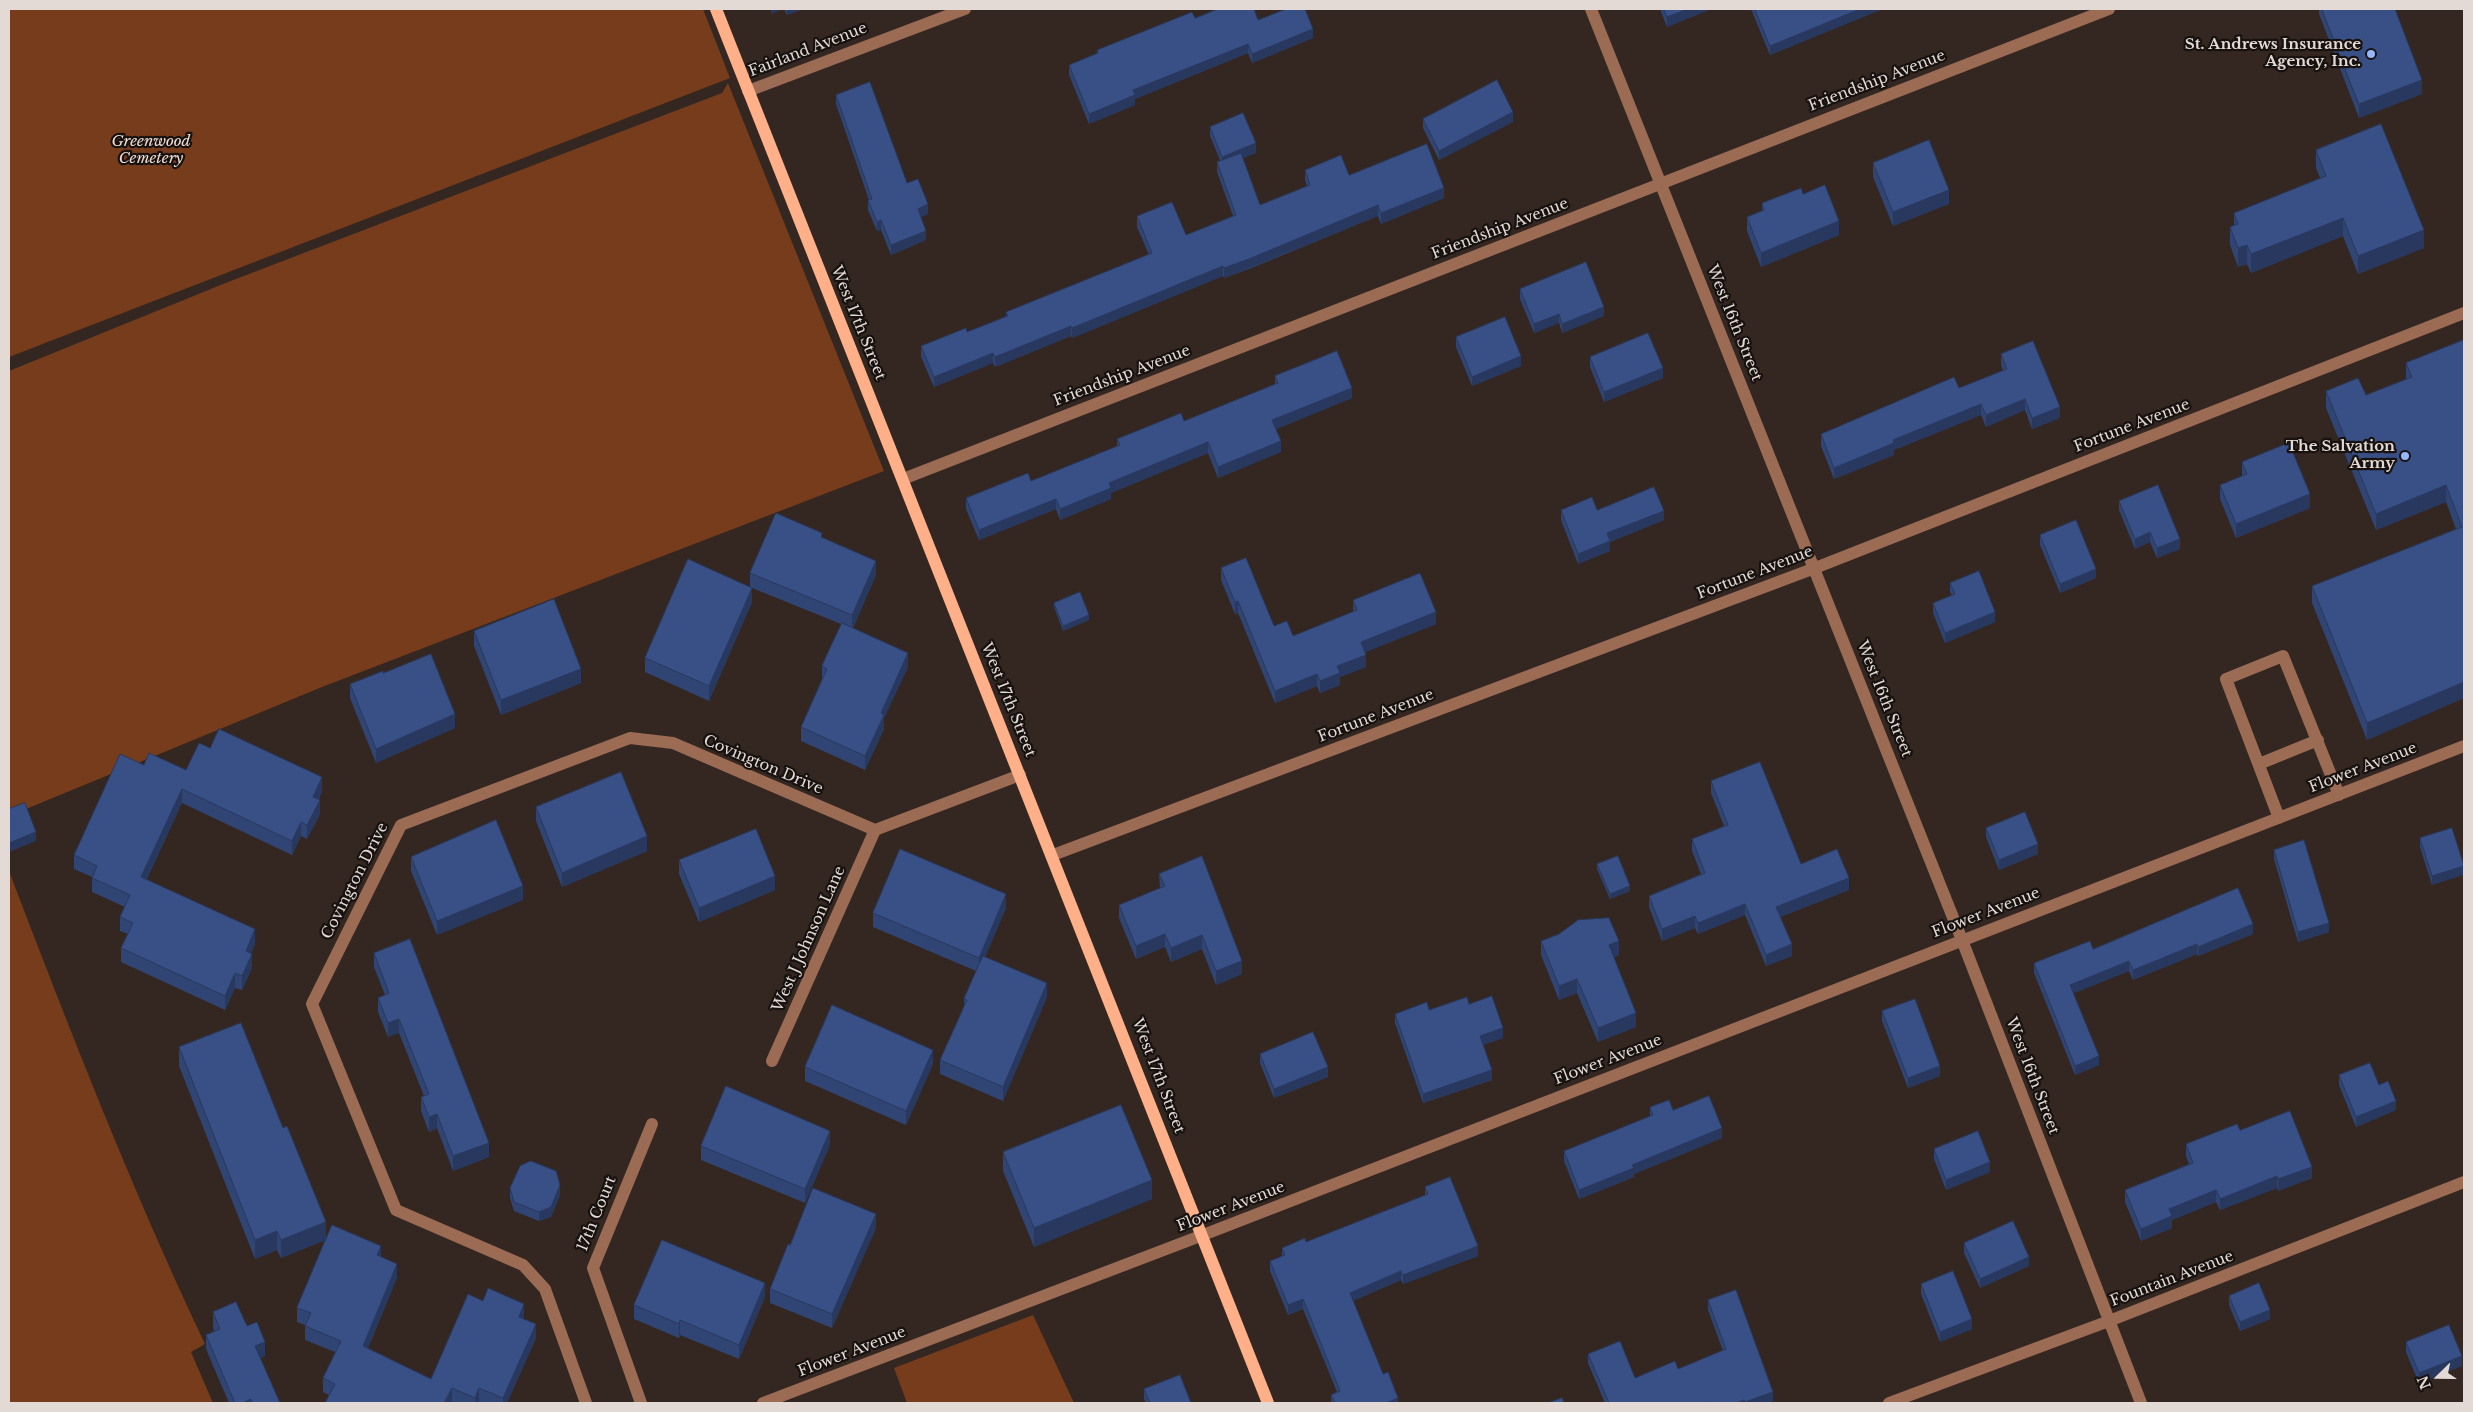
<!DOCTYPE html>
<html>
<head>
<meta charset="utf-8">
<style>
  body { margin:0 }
  #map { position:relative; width:2473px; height:1412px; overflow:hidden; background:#342721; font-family:"Libre Baskerville",serif }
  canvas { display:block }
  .frame { position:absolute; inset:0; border:10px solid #e3dad6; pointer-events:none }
  .north { position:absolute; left:2413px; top:1352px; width:50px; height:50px; -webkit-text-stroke:4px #17120f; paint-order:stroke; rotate:248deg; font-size:14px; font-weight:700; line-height:20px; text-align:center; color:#e3dad6 }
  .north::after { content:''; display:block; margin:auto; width:18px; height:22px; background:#e3dad6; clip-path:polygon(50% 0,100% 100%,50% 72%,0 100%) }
</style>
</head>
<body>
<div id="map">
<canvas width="2473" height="1412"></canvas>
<div class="frame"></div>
<div class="north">N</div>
</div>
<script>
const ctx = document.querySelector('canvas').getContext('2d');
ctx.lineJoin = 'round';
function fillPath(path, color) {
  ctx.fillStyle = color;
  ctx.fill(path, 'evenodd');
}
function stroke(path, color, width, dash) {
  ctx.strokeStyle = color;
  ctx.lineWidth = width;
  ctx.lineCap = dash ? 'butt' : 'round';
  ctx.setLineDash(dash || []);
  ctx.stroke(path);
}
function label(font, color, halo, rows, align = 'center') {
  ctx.font = font + ' "Libre Baskerville",serif';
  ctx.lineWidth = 4.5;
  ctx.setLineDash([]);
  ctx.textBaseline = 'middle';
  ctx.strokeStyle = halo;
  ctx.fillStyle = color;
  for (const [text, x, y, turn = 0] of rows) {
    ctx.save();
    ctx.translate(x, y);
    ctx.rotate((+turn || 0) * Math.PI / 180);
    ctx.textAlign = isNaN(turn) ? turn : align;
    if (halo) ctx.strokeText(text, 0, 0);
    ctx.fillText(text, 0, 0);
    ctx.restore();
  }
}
fillPath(new Path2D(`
  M9,9h694l27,69 -721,279z
  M728,83l156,388 -562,216 -313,129v-445l219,-89 494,-189z
  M9,871c61,160 123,319 196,473l-14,8 22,51h-204z
  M1033,1315l41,88h-167l-13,-35z`), '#763c1c');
stroke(new Path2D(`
  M1591,9l371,931 179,463
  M748,91l217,-82
  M903,479l1206,-470
  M2259,764l59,-24
  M2279,818l-53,-139 57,-23 56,139
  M1053,855l762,-287 649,-255
  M772,1061l103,-231
  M586,1403l-41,-114 -22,-24 -127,-55 -84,-206 89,-179 229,-87 43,5 202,87 145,-55
  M641,1403l-48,-135 59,-144
  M763,1403l440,-168 1261,-489
  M1889,1403l220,-82 355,-139`), '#9b6b54', 12);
stroke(new Path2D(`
  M716,9l552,1394`), '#ffb089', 12);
fillPath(new Path2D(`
  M784,9h19l-16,6z
  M1660,9h51l-44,18z
  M1751,9h129v1l-110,45z
  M2319,9h76l27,85 -63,24 -40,-104z
  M1195,18l63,2 55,18 -61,25 -4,-10 -113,46v6l-46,19 -20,-49v-10l28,-11v-4z
  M836,95l71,88 21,31 -7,3 5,23 -35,15 -10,-25 -4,1 -9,-21v-10h1l-33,-96z
  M1423,119l90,3 -74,38 -16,-32z
  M1210,127l46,26 -13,5 17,47 47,-19 -2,-6v-10l44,5 95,23 -63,26 -3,-8 -129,53 -25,9 -1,-2 -151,62 -1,-2 -76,31 -2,-4 -59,24 -13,-30v-11l46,-14 39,-16v-4l143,-57 -12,-28v-11l49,19 47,-19 -16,-44v-10l3,-2 -10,-24z
  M2316,150l108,98 -66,26 -15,-38 -92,37 -4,-9 -9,3 -8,-22v-18l4,-2v-12l86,-35 -4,-10z
  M1873,163l76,41 -56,22 -20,-49z
  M1803,194l36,41 -78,32 -14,-36v-14l15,-6v-8z
  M1520,289l84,27 -42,17 -3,-10 -25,10 -14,-34z
  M1456,337l65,29 -49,20 -16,-39z
  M2464,340v358l-97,42 -55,-137v-17l144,-57 -10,-27 -70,28 -50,-122v-17l40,4 40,-16v-16z
  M2001,354l59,64 -28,11 -7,-19 -39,17 -5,-12 -87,35v5l-60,24 -13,-33v-12l138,-46 44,-17 -2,-6z
  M1590,357l73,21 -59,24 -14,-35z
  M1275,376l77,22 -76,31 5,23 -63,26 -10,-25 -97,40v6l-51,21 -4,-11 -77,31 -13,-31v-11l65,-17 86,-35v-7l67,-18 91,-37z
  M2242,462l68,46 -74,30 -16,-39v-14l22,-9z
  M2119,501l61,48 -23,9 -7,-16 -15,7 -16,-39z
  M1561,510h36l67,10 -54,22v9l-32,13 -17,-44z
  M2040,535l56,43 -36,15 -20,-48z
  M822,538l54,37 -23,53 55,39 -24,51v11l-19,41 -64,-29v-14l21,-48v-13l19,-42 -89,-36v14l-43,99 -64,-29v-14l105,-71v-14z
  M1221,568l53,58 19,10 60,-24v-12l83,24 -71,28 1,15 -26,10v8l-20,8 -3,-7 -42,17 -37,-90 -3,1 -14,-34z
  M1950,583l45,39 -50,21 -12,-30v-10l19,-7 -2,-4z
  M1054,603l35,17 -26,11 -9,-24z
  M474,631l107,52 -80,32 -27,-69z
  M383,673l72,55 -79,35 -26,-65v-14z
  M210,748l112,43 -3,8 1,15 -13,25 -6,-3 -9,19 -110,-52 -35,76 108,65 -4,9 1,15 -10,22 -7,-2 -10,22 -104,-48v-14l7,-14 -8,-3v-14l5,-10 -33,-15v-15l-18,-8v-14l70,-90 42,5z
  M1711,781l90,83 48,26 -69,27 12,39 -26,10 -21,-51 -47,19 -3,-6 -33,13 -13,-34v-11l52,-22 -9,-23v-12l32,-13 -13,-33z
  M536,807l111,44 -85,36 -26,-66z
  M1986,828l52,26 -39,16 -13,-33z
  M2452,828l-20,57 -12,-38v-9z
  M2274,850l55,82 -31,10 -24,-83z
  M411,857l112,43 -86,35 -26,-64z
  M679,860l96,30 -76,32 -20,-48z
  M1597,864l33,27 -20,8 -13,-30z
  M1159,874l83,100 -26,11 -14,-36 -31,13 -6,-15 -29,12 -17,-41v-13l41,-17z
  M1006,908l-21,49 62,40 -44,104 -63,-27v-14l24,-54v-7l12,-28 -103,-44v-14z
  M2253,934l-55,22 -1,-2 -64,26 -4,-9 -56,22 26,72 -24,10 -41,-102v-10l59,-14z
  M1541,941l78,14 -5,2 22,70 -38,15 -21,-49 -18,7 -18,-45z
  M374,953l115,204 -36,14 -16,-43 -8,4 -8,-21v-14l3,-1 -25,-63 -11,4 -10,-25v-14l7,-3 -11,-28z
  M1469,1004l34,34 -20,7 9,35 -69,23 -28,-80v-9z
  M1882,1011l58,65 -32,12 -26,-67z
  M179,1047l147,192 55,18 16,21 -29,70 63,31 93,-60 12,19 -29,65h-24l-4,-1v1h-25l-2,-1 -123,-7 -6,-3v-14l12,-26 -30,-12v-15l-8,-3v-14l28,-68 -44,18 -4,-8 -22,9 -76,-193z
  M1260,1054l68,23 -54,21 -14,-35z
  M933,1064l-27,61 -101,-44v-14z
  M2339,1075l40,10 17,25 -40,17 -17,-42z
  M1650,1107l23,3 49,28 -88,36v3l-55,22 -15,-38v-10l86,-35z
  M2240,1130l72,48 -34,13 -1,-3 -57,22 -4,-8 -44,18v8l-31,13 -16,-39v-12l64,-26 -3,-8v-12z
  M830,1145l-25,58 -104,-43v-14z
  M1934,1149l56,23 -44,18 -12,-31z
  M1003,1152l149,47 -118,48 -31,-76z
  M1425,1187l53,69 -75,28 -2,-4 -48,21 30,73 15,29h-67v-8l6,-3 -34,-83 -15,6 -18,-44v-10l12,-4v-9l24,-6 119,-46z
  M510,1188l50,7 -9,22 -12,4 -25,-10 -4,-13z
  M876,1228l-44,100 -62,-25v-14z
  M1964,1243l65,23 -49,22 -16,-35z
  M1921,1284l51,45 -32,13 -19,-48z
  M2229,1296l41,23 -30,12 -11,-26z
  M765,1297l-26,62 -59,-24 -1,3 -45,-19v-14z
  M1708,1300l65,101 -5,2h-163l-17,-40v-9l47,24 43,-9 45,-18 -15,-41z
  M213,1312l34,14 18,30 -5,2 20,45h-51l-23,-54v-14l8,-4 -1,-5z
  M2406,1342l56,24 -43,17 -13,-31z
  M1144,1389l47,14h-45l-2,-4z`), '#314574');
fillPath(new Path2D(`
  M771,9h12l-12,5z
  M787,9h16l-16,6z
  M1688,9h23l-44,18v-10z
  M1860,9h20v1l-110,45v-9z
  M1313,29v9l-61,25v-9z
  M1248,44v9l-113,46v6l-46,19v-10l44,-24z
  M2422,80v14l-63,24v-14z
  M1513,112v10l-74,38v-9z
  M1256,143v10l-34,13v-9z
  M1444,188v10l-63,26v-11z
  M1949,190v14l-56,22v-14z
  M928,204v10l-10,4v-9z
  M1378,205v11l-154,62v-10z
  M2343,218v18l-92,37v-19z
  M881,220v10l-4,1v-9z
  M1839,221v14l-78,32v-14z
  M2424,230v18l-66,26v-18z
  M926,231v9l-35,15v-10z
  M2247,245v19l-9,3v-19z
  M1223,266v10l-151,62v-10z
  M1604,307v9l-42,17v-9z
  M1559,314v9l-25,10v-9z
  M1071,326v10l-76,31v-10z
  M993,353v10l-59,24v-10z
  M1521,356v10l-49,20v-9z
  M1663,368v10l-59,24v-10z
  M1352,388v10l-80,33v-11z
  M2025,399v11l-39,17v-12z
  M1981,404v11l-87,35v5l-60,24v-11l59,-28z
  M2060,407v11l-28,11v-11z
  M1281,441v11l-63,26v-11z
  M1208,442v11l-97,40v6l-51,21v-11l49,-26z
  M2446,485v17l-70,28v-16z
  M2310,494v14l-74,30v-14z
  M1056,499v10l-77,31v-10z
  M1664,511v9l-54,22v9l-32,13v-10l29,-21z
  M2150,532v10l-15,7v-10z
  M2180,539v10l-23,9v-10z
  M876,561v14l-24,54v-14z
  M2096,569v9l-36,15v-9z
  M752,588v14l-43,99v-15z
  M1238,601v12l-3,1v-12z
  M1436,612v12l-75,30v-12z
  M1995,612v10l-50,21v-10z
  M1089,615v5l-26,11v-5z
  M908,653v14l-24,51v11l-19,41v-14l16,-43z
  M1366,655v12l-26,10v8l-20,8v-12l17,-15z
  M581,669v14l-80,32v-15z
  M1317,674v12l-42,17v-12z
  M2464,682v16l-97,42v-17z
  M455,714v14l-79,35v-14z
  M322,777v14l-9,20v-14z
  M182,789v14l-41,88v-14z
  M320,800v14l-13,25v-14z
  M301,822v14l-9,19v-14z
  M36,832v9l-27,11v-9z
  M647,836v15l-85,36v-14z
  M2038,844v10l-39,16v-10z
  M2464,866v9l-32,10v-9z
  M775,876v14l-76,32v-14z
  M1849,878v12l-73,28v-11z
  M523,886v14l-86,35v-14z
  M1630,886v5l-20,8v-5z
  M1006,894v14l-27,64v-14z
  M1745,904v11l-47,19v-11z
  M1695,916v12l-33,13v-12z
  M2329,923v9l-31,10v-10z
  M2253,924v10l-55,22v-9z
  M255,929v15l-9,21v-14z
  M1165,934v13l-29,12v-13z
  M1202,935v14l-31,13v-14z
  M1619,941v14l-10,4v-14z
  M1792,944v12l-26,10v-11z
  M2197,944v10l-64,26v-10z
  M252,954v14l-10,22v-14z
  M1242,961v13l-26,11v-14z
  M2129,961v10l-59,24v-10z
  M235,973v15l-10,22v-14z
  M1577,979v14l-18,7v-14z
  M1047,983v14l-44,104v-14z
  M1636,1013v14l-38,15v-14z
  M399,1019v14l-11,4v-14z
  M1503,1028v10l-23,8v-10z
  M933,1050v14l-27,61v-14z
  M2099,1056v9l-24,10v-9z
  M1940,1066v10l-32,12v-10z
  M1328,1067v10l-54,21v-9z
  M1492,1070v10l-69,23v-9z
  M2396,1101v9l-40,17v-10z
  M437,1114v14l-8,4v-15z
  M1722,1128v10l-88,36v3l-55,22v-9l53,-25z
  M830,1131v14l-25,58v-14z
  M489,1143v14l-36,14v-15z
  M1990,1162v10l-44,18v-10z
  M2312,1167v11l-34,13v-12z
  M2277,1176v12l-57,22v-11z
  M1152,1180v19l-118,48v-19z
  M560,1185v10l-9,22 -12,4v-9z
  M2216,1190v12l-44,18v8l-31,13v-12l28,-20z
  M876,1214v14l-44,100v-14z
  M326,1222v18l-45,18v-18z
  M277,1231v19l-22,9v-19z
  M381,1246v14l-4,-5z
  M1478,1246v10l-75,28v-9z
  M2029,1257v9l-49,22v-9z
  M397,1264v14l-34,82v-14z
  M1401,1271v9l-51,22v-9z
  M765,1283v14l-26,62v-14z
  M1303,1299v10l-15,6v-10z
  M524,1304v15l-5,-2z
  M2270,1310v9l-30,12v-9z
  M1972,1319v10l-32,13v-10z
  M680,1320v15l-1,3v-14z
  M536,1324v14l-29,65h-4v-5z
  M265,1342v14l-10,4v-14z
  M2462,1356v10l-43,17v-10z
  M452,1388v14l-1,1h-7z
  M479,1388v15h-4v-5z
  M1773,1392v9l-5,2h-23v-1z
  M1398,1398v5h-12z
  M251,1399v4h-9z
  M1744,1400v3h-8z`), '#28385e');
const building = new Path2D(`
  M1218,9h36l4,11 28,-11h19l8,20 -61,25 -4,-10 -115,46 2,5 -46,19 -20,-49 29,-12 -1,-3 95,-38 3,6z
  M1664,9h24l-21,8z
  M1755,9h105l-90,37z
  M2322,9h73l27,71 -63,24z
  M1497,80l16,32 -74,39 -16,-32z
  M870,82l37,101 11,-4 10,25 -10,5 8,22 -35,14 -10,-25 -4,2 -9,-22 4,-1 -36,-104z
  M1243,113l13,30 -34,14 -12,-30z
  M2381,124l43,106 -66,26 -15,-38 -92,36 -4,-9 -9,3 -8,-21 8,-3 -4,-11 92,-37 -10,-26z
  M1929,140l20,50 -56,22 -20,-49z
  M1427,144l17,44 -63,25 -3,-8 -129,54 -25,9 -1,-2 -151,62 -1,-2 -76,31 -2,-4 -59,24 -13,-31 45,-18 1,4 41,-16 -2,-4 146,-59 -15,-37 35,-14 14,33 50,-20 -19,-53 24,-9 19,52 50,-20 -5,-15 36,-15 8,20z
  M1825,185l14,36 -78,32 -14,-36 17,-7 -2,-7 39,-15 2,6z
  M1586,262l18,45 -42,17 -3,-10 -25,10 -14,-35z
  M1505,317l16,39 -49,21 -16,-40z
  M1648,333l15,35 -59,24 -14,-35z
  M2464,340v342l-97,41 -55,-137 150,-59 -16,-42 -70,29 -50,-123 32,-13 8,17 46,-18 -6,-14z
  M2033,341l27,66 -28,11 -7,-19 -39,16 -5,-11 -88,36 1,3 -60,25 -13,-34 133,-57 5,11 48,-19 -6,-15z
  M1337,351l15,37 -80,32 9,21 -63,26 -10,-25 -99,41 2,5 -51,21 -4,-10 -77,31 -13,-32 62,-25 3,8 89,-36 -3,-6 64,-26 3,8 94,-38 -3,-7z
  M2289,443l21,51 -74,30 -16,-39 27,-11 -5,-12z
  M2158,485l22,54 -23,9 -7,-16 -15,7 -16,-38z
  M1654,487l10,24 -57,22 3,8 -32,13 -17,-44 31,-13 5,13z
  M776,513l46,20 -1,4 55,24 -24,54 -102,-42z
  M2076,520l20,49 -36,15 -20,-49z
  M1246,558l28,68 13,-5 6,15 64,-26 -4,-10 67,-27 16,39 -75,30 5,13 -29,11 3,7 -20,8 -3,-7 -42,17 -37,-90 -3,1 -14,-34z
  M688,559l64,29 -43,98 -64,-28z
  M1979,571l16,41 -50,21 -12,-30 22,-9 -5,-11z
  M1080,592l9,23 -26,11 -9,-23z
  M554,599l27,70 -80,31 -27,-69z
  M842,623l66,30 -27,60 3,2 -19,41 -64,-29 26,-58 -5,-3z
  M431,654l24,60 -79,35 -26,-65 33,-13v2z
  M219,729l103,48 -9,20 7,3 -13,25 -6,-3 -9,19 -110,-52 -41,88 114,52 -9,22 6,3 -10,22 -7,-3 -10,23 -104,-48 12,-25 -13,-6 10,-22 -38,-17 5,-12 -23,-11 46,-101 24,11 5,-12 37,17 13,-27 11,5z
  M1760,762l41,102 36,-15 12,29 -73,29 16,37 -26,11 -21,-51 -47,19 -3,-7 -33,13 -13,-33 56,-23 -13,-34 36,-14 -17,-44z
  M621,772l26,64 -85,37 -26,-66z
  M25,803l11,29 -27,11v-34z
  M2025,812l13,32 -39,16 -13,-32z
  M496,820l27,66 -86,35 -26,-64z
  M2452,828l12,38 -32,10 -12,-38z
  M756,829l19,47 -76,32 -20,-48z
  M2304,840l25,83 -31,9 -24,-82z
  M900,849l106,45 -27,64 -106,-45z
  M1202,856l40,105 -26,10 -14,-36 -31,13 -6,-14 -29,12 -17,-41 46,-19 -6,-12z
  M1618,856l12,30 -20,8 -13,-30z
  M2238,888l15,36 -55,23 -1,-3 -64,26 -4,-9 -59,24 29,71 -24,10 -41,-103 56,-22 3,8z
  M1609,918l10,23 -10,4 27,68 -38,15 -21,-49 -18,7 -18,-45 18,-7 19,-14z
  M410,939l79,204 -36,13 -16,-42 -8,3 -8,-20 8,-3 -30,-75 -11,4 -10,-25 11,-5 -15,-40z
  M983,956l64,27 -44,104 -63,-27 27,-60 -3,-1z
  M1492,996l11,32 -23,8 12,34 -69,24 -28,-80 32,-12 2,8 38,-13 2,7z
  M1915,999l25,67 -32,12 -26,-67z
  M832,1005l101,45 -27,61 -101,-44z
  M241,1023l42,105 4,-2 39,96 -45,18 -4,-9 -22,9 -76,-193z
  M1313,1032l15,35 -54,22 -14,-35z
  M2370,1063l9,22 9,-4 8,20 -40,16 -17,-42z
  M726,1086l104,45 -25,58 -104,-43z
  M1709,1096l13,32 -90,37 2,3 -55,22 -15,-39 89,-36 -3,-8 19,-7 4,10z
  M1121,1105l31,75 -118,48 -31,-76z
  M2290,1111l22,56 -34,12 -1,-3 -57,23 -4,-9 -47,19 3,7 -31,13 -16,-39 68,-27 -7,-19 51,-20 3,6z
  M1978,1131l12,31 -44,18 -12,-31z
  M531,1161l25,10 4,14 -9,22 -12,5 -25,-10 -4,-14 10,-22z
  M1450,1177l28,69 -75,29 -2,-4 -51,22 33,81 5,-2 10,26 -12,5h-51l-4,-8 9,-4 -37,-92 -15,6 -18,-44 15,-6 -3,-7 23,-10 1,4 122,-48 -3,-7z
  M813,1188l63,26 -44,100 -62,-25 18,-45 2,1z
  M2013,1221l16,36 -49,22 -16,-36z
  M332,1225l49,21 -4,9 20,9 -34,82 68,33 37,-85 15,7 5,-13 36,16 -5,13 17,7 -33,74 -24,-10 -4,10 -23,-10 -8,15h-119l10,-19 -12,-6 18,-37 -36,-15 6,-13 -14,-5z
  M662,1240l103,43 -26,62 -59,-25 -1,4 -45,-19z
  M1953,1271l19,48 -32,13 -19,-48z
  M2259,1283l11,27 -30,12 -11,-26z
  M1736,1290l37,102 -28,10 -1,-2 -8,3h-29l-1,-1 -3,1h-94l-21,-49 32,-13 15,37 40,-17 3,8 48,-20 -18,-49z
  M236,1302l11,24 10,-4 8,20 -10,4 25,57h-27l-2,-4 -9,4h-7l-29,-68 14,-6 -7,-17z
  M2449,1325l13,31 -43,17 -13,-31z
  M1180,1375l11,28h-41l-6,-14z
  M1562,1398l2,5h-16z`);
fillPath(building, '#395087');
stroke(building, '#28385e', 1);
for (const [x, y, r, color] of [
  [2371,54,5,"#96b6fd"],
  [2405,456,5,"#96b6fd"]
]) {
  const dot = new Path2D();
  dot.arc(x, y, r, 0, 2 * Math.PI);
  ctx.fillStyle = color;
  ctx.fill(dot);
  stroke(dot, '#17120f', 2);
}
label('bold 15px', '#e3dad6', '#17120f', [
  ["St. Andrews Insurance",2361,45],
  ["Agency, Inc.",2361,62],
  ["The Salvation",2395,447],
  ["Army",2395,464]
], 'right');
label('15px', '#e3dad6', '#17120f', [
  ["Fairland Avenue",808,50,-21],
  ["Friendship Avenue",1877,81,-21],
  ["Friendship Avenue",1500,229,-21],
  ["West 17th Street",858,323,68],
  ["West 16th Street",1734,323,68],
  ["Friendship Avenue",1122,376,-21],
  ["Fortune Avenue",2132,426,-21],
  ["Fortune Avenue",1755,573,-21],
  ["West 16th Street",1884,699,68],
  ["West 17th Street",1008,700,68],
  ["Fortune Avenue",1376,716,-21],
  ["Covington Drive",763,765,23],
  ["Flower Avenue",2363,768,-21],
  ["Covington Drive",355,881,-63],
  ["Flower Avenue",1986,913,-21],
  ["West J Johnson Lane",809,939,-66],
  ["Flower Avenue",1608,1060,-21],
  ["West 17th Street",1158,1076,69],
  ["West 16th Street",2032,1076,69],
  ["Flower Avenue",1231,1207,-21],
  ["17th Court",597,1214,-68],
  ["Fountain Avenue",2172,1279,-21],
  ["Flower Avenue",852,1352,-21]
]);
label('italic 15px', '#f2ded5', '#17120f', [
  ["Greenwood",151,142],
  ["Cemetery",151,159]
]);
</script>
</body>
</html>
